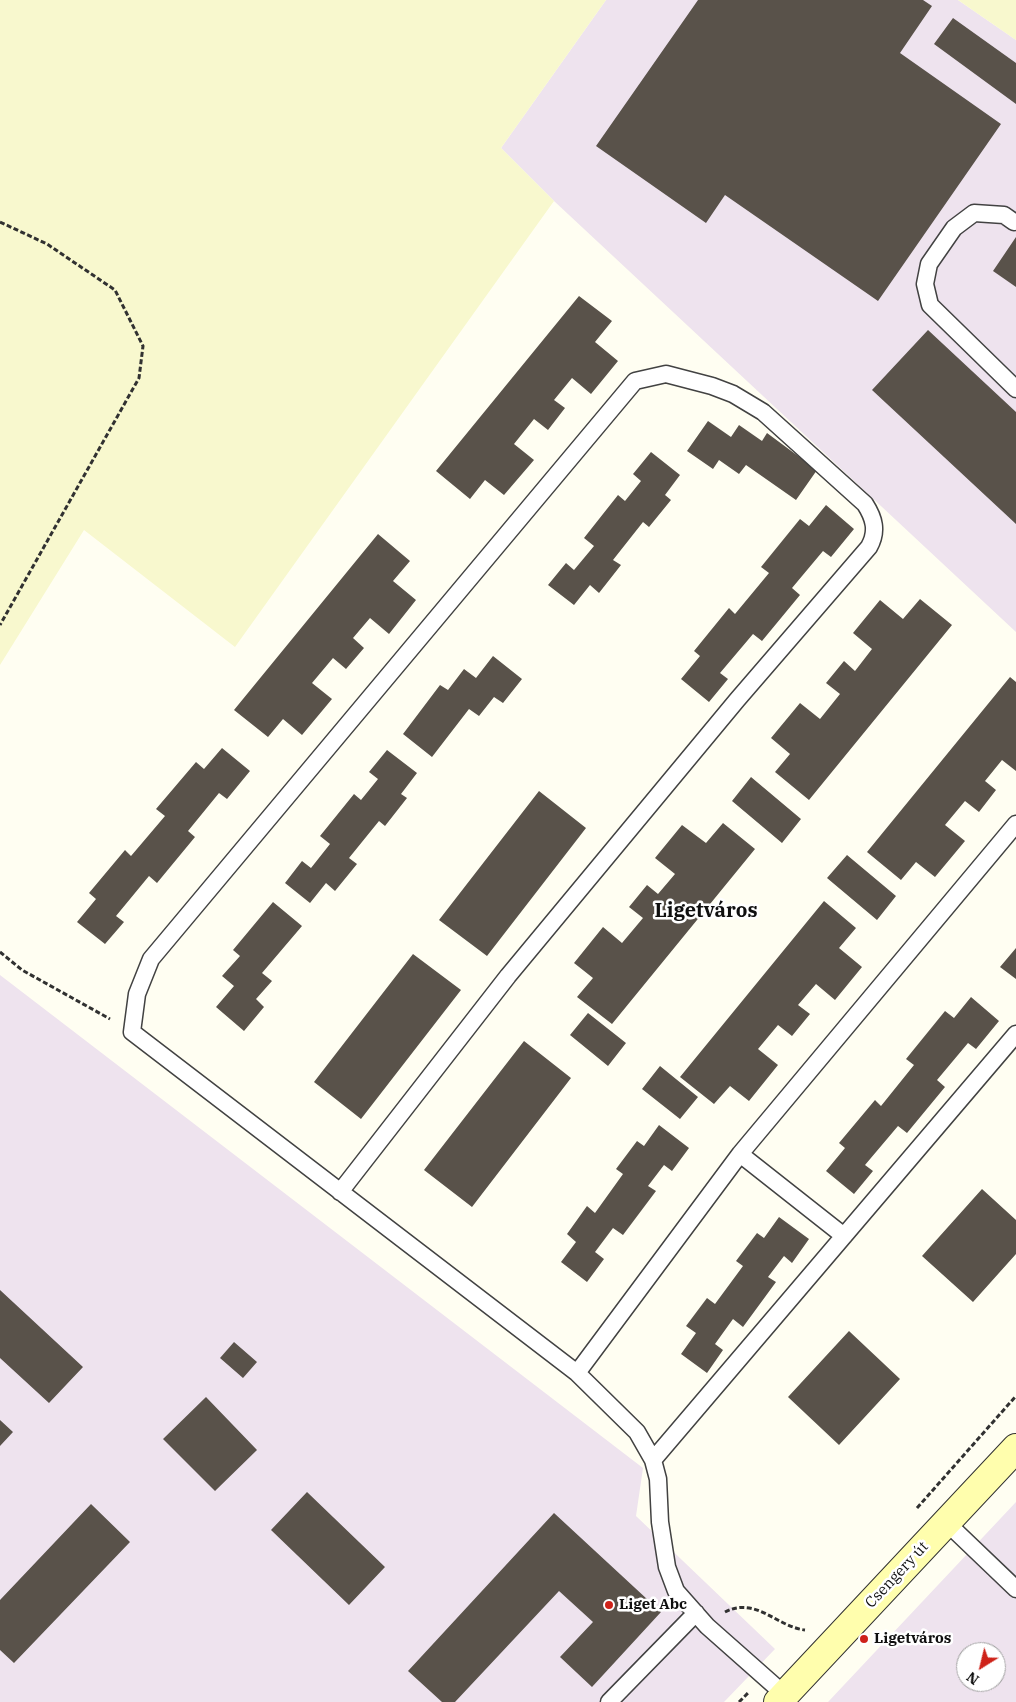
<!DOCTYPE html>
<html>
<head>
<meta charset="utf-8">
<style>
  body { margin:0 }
  #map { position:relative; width:1016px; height:1702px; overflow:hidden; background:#fffef2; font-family:"IBM Plex Serif",serif }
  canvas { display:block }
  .north { position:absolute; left:956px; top:1642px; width:50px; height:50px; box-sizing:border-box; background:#fff; border:1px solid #9f9f9f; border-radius:50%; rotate:216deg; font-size:14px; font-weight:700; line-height:20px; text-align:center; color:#0f0f0f }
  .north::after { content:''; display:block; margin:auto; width:18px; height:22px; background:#ce2219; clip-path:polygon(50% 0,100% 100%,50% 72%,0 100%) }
</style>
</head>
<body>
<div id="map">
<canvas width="1016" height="1702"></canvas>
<div class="north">N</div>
</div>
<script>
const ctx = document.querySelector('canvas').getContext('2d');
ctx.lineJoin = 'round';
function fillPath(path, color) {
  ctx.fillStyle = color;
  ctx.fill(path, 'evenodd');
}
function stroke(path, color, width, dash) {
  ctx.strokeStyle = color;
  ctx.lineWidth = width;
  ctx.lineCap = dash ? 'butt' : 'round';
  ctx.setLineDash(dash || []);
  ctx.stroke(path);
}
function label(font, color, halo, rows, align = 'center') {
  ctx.font = font + ' "IBM Plex Serif",serif';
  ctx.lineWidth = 5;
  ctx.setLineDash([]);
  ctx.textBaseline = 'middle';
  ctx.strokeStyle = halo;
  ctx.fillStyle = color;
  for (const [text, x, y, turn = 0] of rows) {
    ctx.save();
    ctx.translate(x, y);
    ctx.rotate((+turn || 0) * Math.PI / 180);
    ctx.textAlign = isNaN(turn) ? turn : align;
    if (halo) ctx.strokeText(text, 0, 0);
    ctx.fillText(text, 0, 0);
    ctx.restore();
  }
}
fillPath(new Path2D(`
  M606,0h352l58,40v592l-462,-431 -53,-53z
  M0,975l643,493 -7,48 139,133 -51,53h-724z
  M1016,1502v200h-188zM966,1652h30v30h-30z`), '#eee3ee');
fillPath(new Path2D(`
  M0,0h606l-105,148 53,53 -319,446 -151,-117 -84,135z
  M958,0h58v40z`), '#f8f8ce');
fillPath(new Path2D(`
  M698,0h225l9,6 -32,47 101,71 -123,177 -153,-106 -19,28 -110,-77z
  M953,18l63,45v41l-82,-60z
  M1016,237v50l-23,-16z
  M579,296l33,25 -17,21 23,19 -27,33 -19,-16 -18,22 11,8 -17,22 -14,-11 -20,25 20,16 -30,35 -19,-15 -15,19 -34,-28z
  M928,330l88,82v112l-144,-134z
  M708,421l23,16 8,-12 23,16 5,-8 50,37 -21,30 -50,-35 -7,9 -20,-14 -6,9 -26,-18z
  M651,452l29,23 -15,20 6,5 -22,27 -6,-5 -30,38 8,5 -22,28 -9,-8 -16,20 -26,-20 18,-22 8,7 20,-24 -10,-8 34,-43 7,6 16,-20 -8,-7z
  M826,505l28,24 -23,28 -8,-6 -31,37 8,7 -38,46 -9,-7 -33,39 8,6 -19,23 -28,-23 19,-23 -6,-5 35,-43 6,6 34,-41 -8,-6 39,-48 9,7z
  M378,534l32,27 -17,20 23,19 -27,34 -19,-16 -17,20 11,10 -18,21 -13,-11 -21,25 20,16 -30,36 -19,-16 -15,18 -34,-27z
  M920,599l32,26 -143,175 -34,-28 15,-18 -19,-16 29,-35 20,16 20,-25 -14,-11 18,-22 11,10 17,-22 -19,-16 27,-33 23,19z
  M493,656l29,23 -19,24 -9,-6 -15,19 -10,-7 -37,48 -29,-23 37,-49 8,5 16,-21 12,9z
  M1010,677l6,5v89l-14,-11 -17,21 11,9 -17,22 -14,-11 -20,24 20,16 -30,36 -19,-15 -15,18 -34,-28z
  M222,748l28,23 -23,28 -8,-6 -31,38 7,6 -38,46 -8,-7 -33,40 8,6 -19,22 -28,-22 19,-23 -7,-6 36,-43 6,6 34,-40 -9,-7 40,-47 8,7z
  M387,750l30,23 -16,21 6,4 -22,28 -6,-5 -30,37 8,6 -22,27 -9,-8 -16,20 -25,-20 17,-22 9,7 19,-24 -10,-8 34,-42 7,6 17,-21 -9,-7z
  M751,777l50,42 -19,24 -50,-42z
  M539,791l47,37 -99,128 -48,-36z
  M723,823l32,26 -143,175 -35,-27 16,-19 -19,-15 29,-36 19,16 21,-25 -14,-11 18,-22 11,9 17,-20 -20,-16 27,-33 24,18z
  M847,855l49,41 -19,24 -50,-42z
  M824,901l32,27 -17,20 23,19 -27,33 -19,-16 -18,21 12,9 -18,22 -14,-11 -20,24 20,16 -29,36 -19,-15 -16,18 -34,-27z
  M273,902l29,24 -40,47 10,8 -16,18 8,8 -20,24 -28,-24 18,-21 -12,-10 18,-20 -7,-6z
  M1016,948v31l-16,-12z
  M413,954l48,36 -100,129 -47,-37z
  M971,997l28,24 -23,28 -8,-6 -31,37 8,7 -38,46 -9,-7 -33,39 8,6 -19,23 -28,-23 19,-23 -6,-5 36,-43 6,6 33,-41 -8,-6 39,-48 9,7z
  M588,1013l38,30 -18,23 -38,-31z
  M524,1041l47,37 -99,129 -48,-37z
  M660,1066l38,31 -18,22 -38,-30z
  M659,1125l30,23 -17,23 -8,-6 -16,21 8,5 -33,44 -10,-7 -18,24 9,7 -17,23 -26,-20 15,-20 -9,-8 20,-28 8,7 28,-39 -7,-5 21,-28 7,5z
  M982,1189l34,31v34l-43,48 -51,-46z
  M779,1217l30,22 -17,24 -8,-7 -16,21 8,5 -33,45 -10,-8 -18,25 8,6 -16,23 -26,-19 15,-21 -10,-7 21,-28 8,6 28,-38 -7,-5 21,-28 7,5z
  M0,1290l83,77 -34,36 -49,-45z
  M849,1331l51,48 -61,66 -51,-48z
  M234,1342l23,20 -14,16 -23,-20z
  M206,1397l51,53 -42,41 -52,-52z
  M0,1420l13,12 -13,14z
  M307,1492l78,75 -36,38 -78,-75z
  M91,1504l39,38 -116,121 -14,-13v-50z
  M554,1513l107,99 -69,75 -32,-30 33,-35 -34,-31 -104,111h-13l-34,-31z`), '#59524a');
const service = new Path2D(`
  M1014,222l-10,-7 -30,-2 -20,15 -25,36 -4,20 5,21 86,84
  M740,1154l104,82
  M340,1192l168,-216 229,-276 132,-153c9,-16 5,-29 -4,-43l-102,-92 -30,-18 -21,-8 -46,-12 -31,7 -484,578 -14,35 -5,38 445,341 60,59 16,28 5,19 2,43 7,45 9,24 31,35 78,69
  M577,1373l163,-219 276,-330
  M653,1460l363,-426
  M946,1522l70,67
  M609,1702l87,-89`);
const secondary = new Path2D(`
  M778,1702l238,-254`);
stroke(service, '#424242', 19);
stroke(secondary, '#313131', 30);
stroke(new Path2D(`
  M0,222l47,22 68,46 28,56 -4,32 -139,247
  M0,952l22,18 88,49
  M917,1508l99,-112
  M725,1612c31,-16 52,15 80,18
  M739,1702l9,-9`), '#313131', 3, [5, 2.5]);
stroke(service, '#fff', 16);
stroke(secondary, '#fffead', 28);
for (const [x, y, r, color] of [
  [609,1605,5,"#ce2219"],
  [864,1639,5,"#ce2219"]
]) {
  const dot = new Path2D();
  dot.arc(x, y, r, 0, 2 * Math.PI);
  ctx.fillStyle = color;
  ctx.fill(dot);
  stroke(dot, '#fff', 2);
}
label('15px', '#0f0f0f', '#fff', [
  ["Csengery út",897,1575,-47]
]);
label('bold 15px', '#0f0f0f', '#fff', [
  ["Liget Abc",619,1605],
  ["Ligetváros",874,1639]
], 'left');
label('bold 20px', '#0f0f0f', '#fff', [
  ["Ligetváros",706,911]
]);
</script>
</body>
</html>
